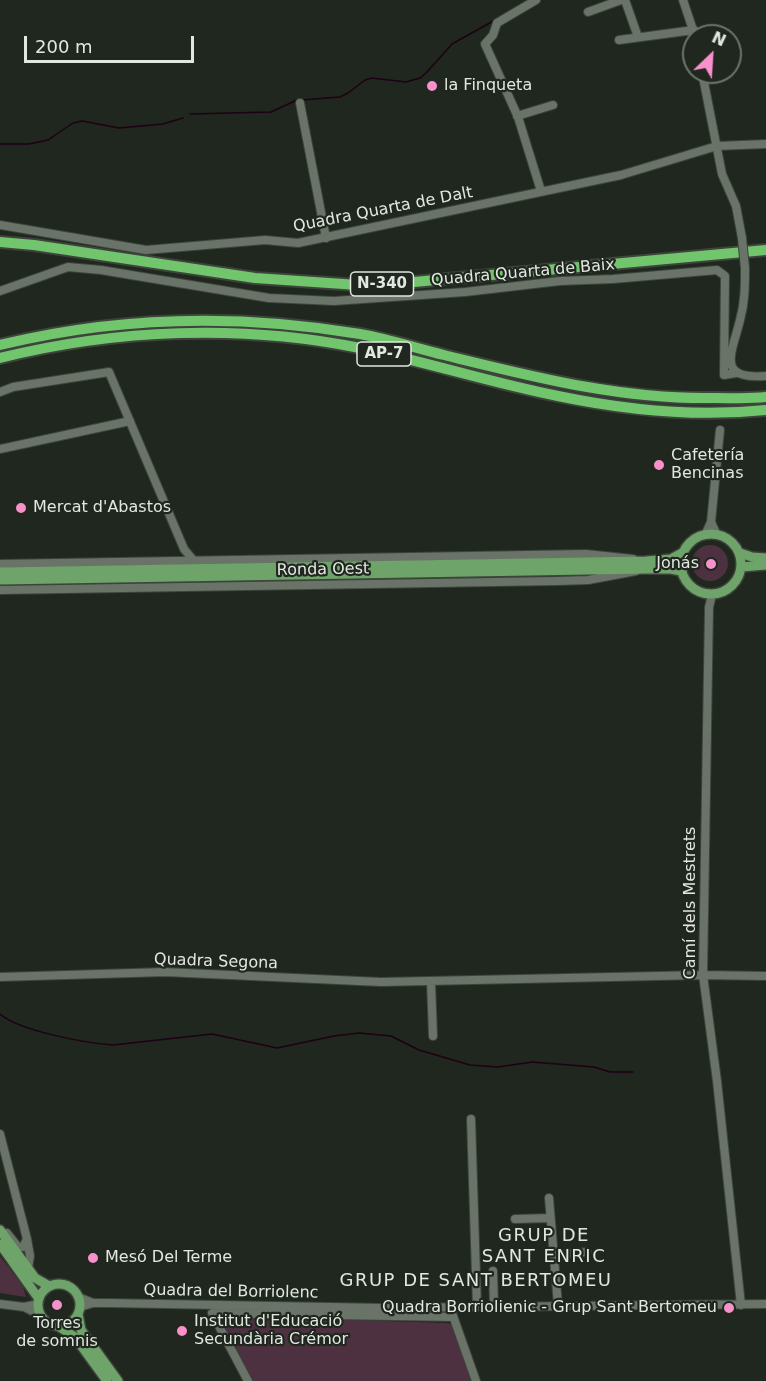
<!DOCTYPE html>
<html>
<head>
<meta charset="utf-8">
<style>
  body { margin:0 }
  #map { position:relative; width:766px; height:1381px; overflow:hidden; background:#1f271e; font-family:"DejaVu Sans",sans-serif }
  canvas { display:block }
  .north { position:absolute; left:682px; top:24px; width:60px; height:60px; box-sizing:border-box; background:#1f271e; border:2px solid #6d746c; border-radius:50%; rotate:25deg; font-size:16px; font-weight:700; line-height:24px; text-align:center; color:#e2e7e1 }
  .north::after { content:''; display:block; margin:auto; width:21px; height:27px; background:#f890cb; clip-path:polygon(50% 0,100% 100%,50% 72%,0 100%) }
  .scale { position:absolute; left:24px; top:36px; width:170px; height:27px; box-sizing:border-box; border:3px solid #e2e7e1; border-top:0; padding-left:8px; font-size:18px; line-height:21px; white-space:nowrap; color:#e2e7e1; -webkit-text-stroke:4px #1f271e; paint-order:stroke }
</style>
</head>
<body>
<div id="map">
<canvas width="766" height="1381"></canvas>
<div class="north">N</div>
<div class="scale">200 m</div>
</div>
<script>
const ctx = document.querySelector('canvas').getContext('2d');
ctx.lineJoin = 'round';
function fillPath(path, color) {
  ctx.fillStyle = color;
  ctx.fill(path, 'evenodd');
}
function stroke(path, color, width, dash) {
  ctx.strokeStyle = color;
  ctx.lineWidth = width;
  ctx.lineCap = dash ? 'butt' : 'round';
  ctx.setLineDash(dash || []);
  ctx.stroke(path);
}
function label(font, color, halo, rows, align = 'center') {
  ctx.font = font + ' "DejaVu Sans",sans-serif';
  ctx.lineWidth = 4.5;
  ctx.setLineDash([]);
  ctx.textBaseline = 'middle';
  ctx.strokeStyle = halo;
  ctx.fillStyle = color;
  for (const [text, x, y, turn = 0] of rows) {
    ctx.save();
    ctx.translate(x, y);
    ctx.rotate((+turn || 0) * Math.PI / 180);
    ctx.textAlign = isNaN(turn) ? turn : align;
    if (halo) ctx.strokeText(text, 0, 0);
    ctx.fillText(text, 0, 0);
    ctx.restore();
  }
}
fillPath(new Path2D(`
  M692 563a18 18 0 1 1 36 0a18 18 0 1 1-36 0Z
  M0,1256l23,30 3,11 -26,-4z
  M233,1316l214,7 5,1 20,57h-220l-27,-51 2,-8z`), '#4d3140');
stroke(new Path2D(`
  M302,100l38,-3 8,-4 17,-13 7,-2 34,4 14,-4 7,-6 25,-28 43,-24
  M190,114l81,-2 26,-12
  M0,144h29l19,-4 25,-17 9,-2 37,7 44,-4 20,-6
  M0,1014c20,17 85,29 113,31l99,-11 65,14 57,-12 25,-3 32,3 28,14 51,15 28,2 34,-5 62,5 16,5h23`), '#1e0113', 1.5);
const minor = new Path2D(`
  M536,0l-39,23 -4,12 -8,9 33,73 23,74
  M625,0l13,37
  M683,0l12,36
  M588,12l33,-12
  M619,40l75,-10
  M702,72l20,102 14,32 6,32
  M300,103l26,135
  M517,116l36,-11
  M0,225l146,25 119,-10 33,3 323,-68 96,-29 49,-2
  M745,268c0,18 0,34 -5,52 -8,33 -25,60 26,56
  M0,291l68,-24 33,3 168,28 65,3 131,-9 95,-11 53,-2 104,-9 8,6 -1,99 12,-2
  M0,392l13,-5 96,-15 75,177 10,12
  M0,449l130,-28
  M711,522l5,11
  M706,533l5,-11 9,-92
  M0,564l586,-10 47,5
  M0,590l557,-9 31,-1 48,-9
  M712,595l-3,12 -6,368 14,106 24,224
  M0,977l165,-5 216,10 322,-7 63,1
  M431,982l2,54
  M471,1119l6,187
  M0,1134l27,105 3,17 -2,12
  M549,1198l9,107
  M515,1219l35,-1
  M7,1233l11,14h5l4,-8
  M554,1255l33,-3
  M493,1271l1,35
  M78,1297l15,6
  M0,1304l24,3 14,-3
  M24,1307l16,8
  M80,1307l13,-4h15l277,5 381,-4
  M452,1313l24,68
  M248,1381l-36,-68 241,4`);
const major = new Path2D(`
  M681 564a30 30 0 1 1 60 0a30 30 0 1 1-60 0Z
  M740,553l12,4 14,1
  M742,567l24,-2
  M0,572l646,-11 25,-2 11,-6
  M0,580l646,-11h25l10,2
  M0,1230l35,48 14,8
  M0,1244l39,55
  M38 1305a21 21 0 1 1 42 0a21 21 0 1 1-42 0Z
  M78,1314l3,16 37,51
  M58,1326l17,11 32,44`);
const highway = new Path2D(`
  M0,242l34,3 221,33 103,7 56,-3 352,-32
  M0,345c118,-29 240,-31 360,-11 28,5 56,14 84,21 90,22 178,45 272,43 17,0 34,1 50,-1
  M0,358c116,-29 242,-34 360,-10 67,14 132,35 198,48 67,14 140,21 208,14`);
stroke(minor, '#3d443c', 10);
stroke(major, '#3d443c', 12);
stroke(highway, '#3d443c', 14);
stroke(minor, '#697368', 8);
stroke(major, '#6ea46a', 9);
stroke(highway, '#71c56c', 10);
const minorBridge = new Path2D(`
  M742,238l3,30`);
stroke(minorBridge, '#3d443c', 10, []);
stroke(minorBridge, '#697368', 8);
for (const [x, y, r, color] of [
  [432,86,6,"#f890cb"],
  [659,465,6,"#f890cb"],
  [21,508,6,"#f890cb"],
  [711,564,6,"#f890cb"],
  [93,1258,6,"#f890cb"],
  [57,1305,6,"#f890cb"],
  [729,1308,6,"#f890cb"],
  [182,1331,6,"#f890cb"]
]) {
  const dot = new Path2D();
  dot.arc(x, y, r, 0, 2 * Math.PI);
  ctx.fillStyle = color;
  ctx.fill(dot);
  stroke(dot, '#1f271e', 2);
}
for (const [x, y, w] of [
  [382,284,63],
  [384,354,54]
]) {
  const box = new Path2D();
  box.roundRect(x - w / 2, y - 12, w, 24, 4.5);
  ctx.fillStyle = '#1f271e';
  ctx.fill(box);
  stroke(box, '#e2e7e1', 1.5);
}
label('bold 15px', '#e2e7e1', null, [
  ["N-340",382,284],
  ["AP-7",384,354]
]);
label('16px', '#e2e7e1', '#1f271e', [
  ["la Finqueta",444,86],
  ["Cafetería",671,456],
  ["Bencinas",671,474],
  ["Mercat d'Abastos",33,508],
  ["Jonás",699,564,"right"],
  ["Mesó Del Terme",105,1258],
  ["Quadra Borriolienic - Grup Sant Bertomeu",717,1308,"right"],
  ["Institut d'Educació",194,1322],
  ["Secundària Crémor",194,1340],
  ["Torres",57,1324,"center"],
  ["de somnis",57,1342,"center"]
], 'left');
label('16px', '#e2e7e1', '#1f271e', [
  ["Quadra Quarta de Dalt",383,210,-11],
  ["Quadra Quarta de Baix",523,273,-5],
  ["Ronda Oest",323,570,-1],
  ["Camí dels Mestrets",691,903,-90],
  ["Quadra Segona",216,962,2],
  ["Quadra del Borriolenc",231,1292,1]
]);
ctx.letterSpacing = '1.5px';
label('18px', '#e2e7e1', '#1f271e', [
  ["GRUP DE",544,1236],
  ["SANT ENRIC",544,1257],
  ["GRUP DE SANT BERTOMEU",476,1281]
]);
ctx.letterSpacing = '0px';
</script>
</body>
</html>
